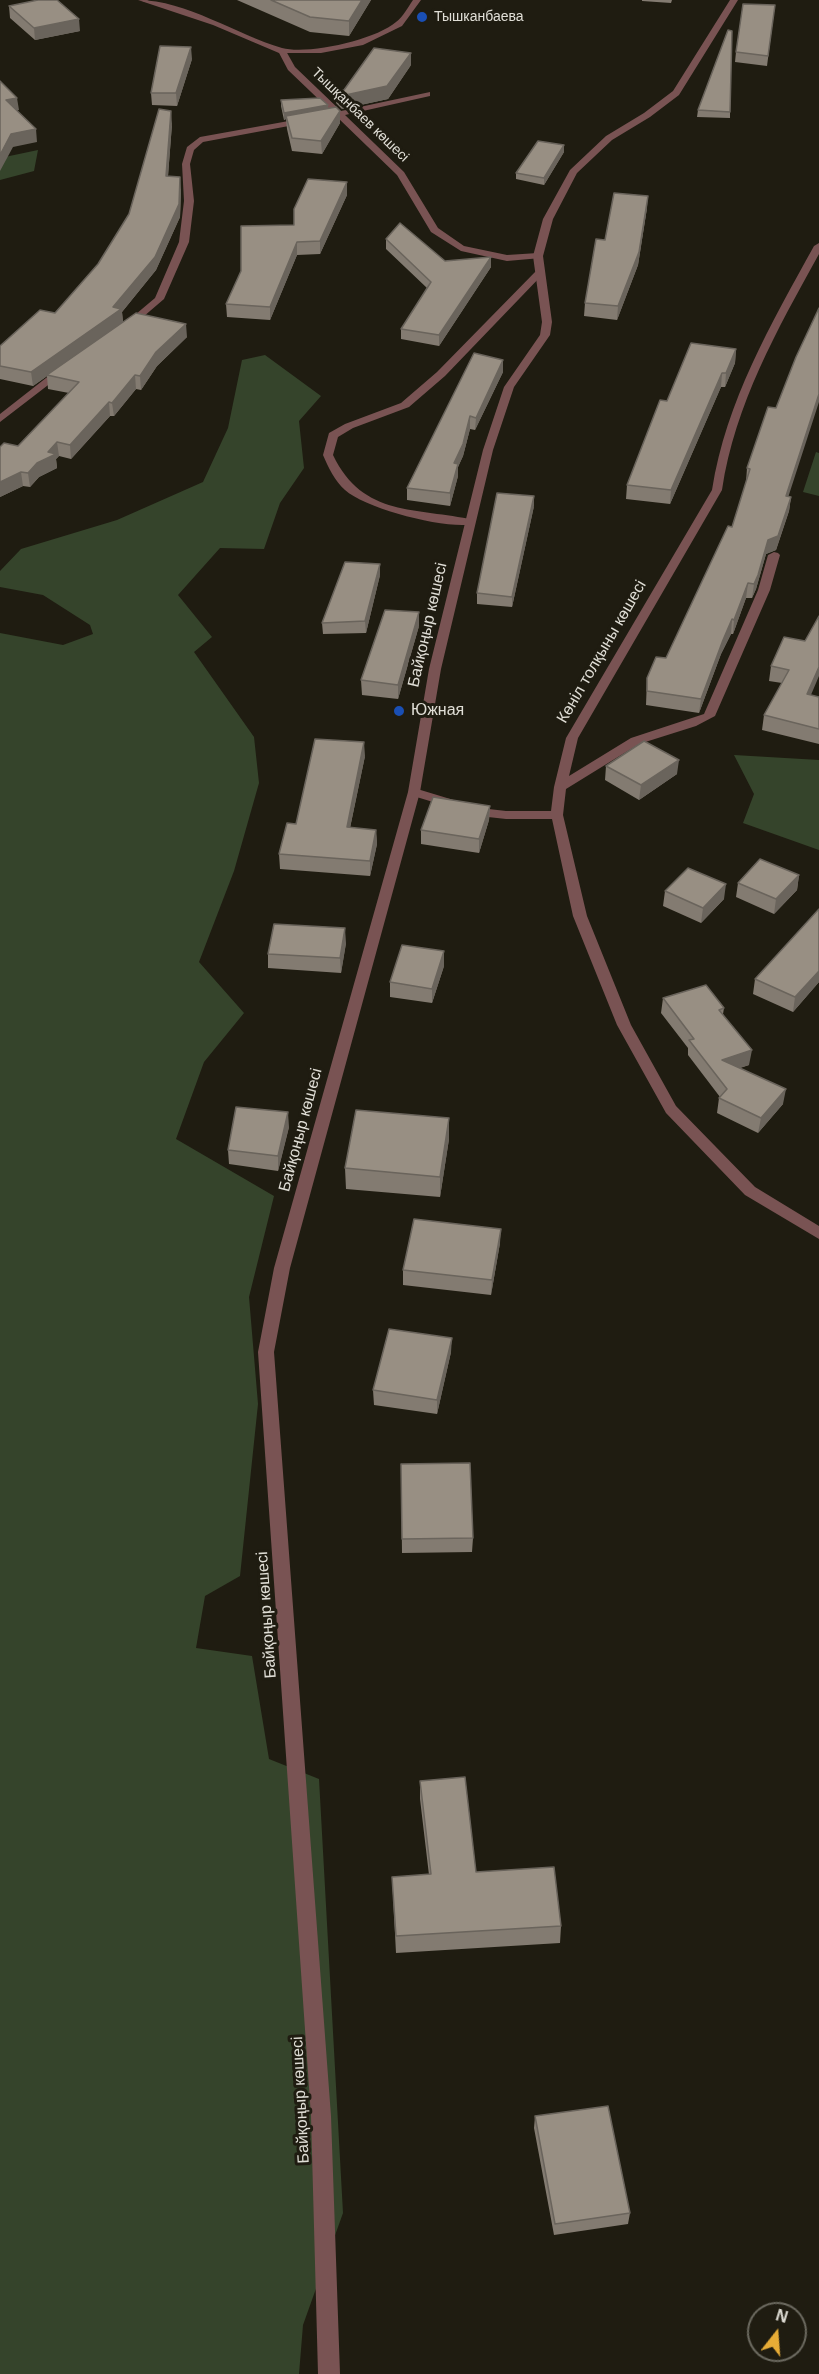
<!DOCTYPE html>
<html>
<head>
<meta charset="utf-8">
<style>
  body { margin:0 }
  #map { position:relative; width:819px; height:2374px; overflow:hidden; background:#1f1c11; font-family:Arial,sans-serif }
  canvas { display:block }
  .north { position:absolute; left:747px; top:2302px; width:60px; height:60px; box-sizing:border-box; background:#1f1c11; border:2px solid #6c6a60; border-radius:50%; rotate:17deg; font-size:16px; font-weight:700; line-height:24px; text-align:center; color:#e0ded6 }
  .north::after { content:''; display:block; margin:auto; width:21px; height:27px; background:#e7ac36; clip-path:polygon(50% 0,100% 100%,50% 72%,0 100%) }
</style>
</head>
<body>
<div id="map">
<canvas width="819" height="2374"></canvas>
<div class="north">N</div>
</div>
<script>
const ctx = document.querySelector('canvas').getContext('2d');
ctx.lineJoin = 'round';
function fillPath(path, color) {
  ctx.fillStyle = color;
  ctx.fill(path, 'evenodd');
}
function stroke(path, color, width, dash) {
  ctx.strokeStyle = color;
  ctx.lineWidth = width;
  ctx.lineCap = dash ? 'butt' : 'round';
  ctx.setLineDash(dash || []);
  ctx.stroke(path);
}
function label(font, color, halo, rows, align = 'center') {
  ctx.font = font + ' Arial,sans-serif';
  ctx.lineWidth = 6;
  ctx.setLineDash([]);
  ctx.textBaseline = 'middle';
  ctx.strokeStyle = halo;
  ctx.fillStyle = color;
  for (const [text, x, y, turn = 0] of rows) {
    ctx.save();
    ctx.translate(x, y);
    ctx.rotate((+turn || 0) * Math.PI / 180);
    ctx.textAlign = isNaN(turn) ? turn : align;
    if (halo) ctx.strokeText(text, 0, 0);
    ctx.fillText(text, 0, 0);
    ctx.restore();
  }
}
fillPath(new Path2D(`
  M38,150l-4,21 -34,9v-22z
  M265,355l56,41 -22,25 5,47 -24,35 -16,46 -44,-1 -42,47 34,42 -18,15 60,85 5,46 -25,88 -35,91 45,51 -40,49 -28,77 98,57 -25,101 9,107 -18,172 -35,20 -9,52 56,8 17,103 50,20 24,434 -40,112 -4,49h-299v-1741l63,12 30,-11 -3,-9 -47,-30 -43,-8v-16l21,-22 96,-29 86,-38 25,-54 14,-68z
  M816,452l3,1v43l-16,-4z
  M734,755l85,5v90l-76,-27 11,-29z`), '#35442b');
fillPath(new Path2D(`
  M140,0h9l-4,2z
  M282,49l4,2 9,16 46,44 89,-19v4l-85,19 59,57 34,56 26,18 43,9 31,-2 5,3 -2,2 -34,3 -46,-10 -30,-19 -34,-57 -60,-58 -134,25 -9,8 -4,14 4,37 -5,41 -25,57 -35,30h-6v-4l32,-27 24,-56 5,-41 -2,-37 5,-17 13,-10 133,-24 -45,-43 -10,-19z
  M819,243v11c-42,76 -84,150 -97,236l-144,248 -9,38 62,-38 73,-24 54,-124 10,-35 6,-3 4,1 2,2 -10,35 -55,126 -19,10 -57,18 -73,45 -3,26 24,101 44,109 45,81 79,81 64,39v13l-74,-44 -79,-82 -49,-88 -44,-109 -21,-97h-46l-27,-3 -69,-21 -2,-3 6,-4 66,20 26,3h45l3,-24 12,-49 146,-248c14,-89 59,-166 102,-244z
  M536,271l8,2 -99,103 -36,31 -56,21 -15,9 -5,18c30,63 84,52 141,65v4c-27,6 -108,-15 -129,-34 -10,-9 -17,-23 -22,-35l6,-22 16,-9 56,-21 36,-31z
  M60,367l9,2 -69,53v-8z`), '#795353');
fillPath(new Path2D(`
  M138,0c48,0 99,35 144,48 26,7 93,-8 114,-26 7,-5 12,-15 17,-22h8l-19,26 -39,19 -42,8h-42l-66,-28z
  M730,0h8l-59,95 -29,22 -38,23 -35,33 -24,46 -10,37 9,66 -2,13 -36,52 -21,63 -52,219 -21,123 -130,476 -16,84 57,764 9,258h-22l-7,-258 -53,-764 16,-84 134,-476 21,-123 54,-219 21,-63 36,-52 2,-13 -9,-66 10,-37 27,-49 36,-34 38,-23 29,-22z`), '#795353');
fillPath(new Path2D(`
  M237,0h134l-22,36 -39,-4z
  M642,0h30l-1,3 -29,-2z
  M775,5l-8,61 -32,-4 1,-10z
  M9,6l71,25 -45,9 -25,-22z
  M192,59l-15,47 -25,-1 -1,-12z
  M411,65l-23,34 -46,10 -6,-6v-12l8,-1z
  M281,100l47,5v3l12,15 -18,31 -30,-3 -5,-22 -1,-10 -2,1 -3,-14z
  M698,110l32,2v6l-33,-1z
  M172,124l-4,52 13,14 -1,27 -24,53 -34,42 1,10 64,15 -30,29 -16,24 -5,-1 -22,27h-4l-39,43 -12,-3 -3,3 1,9 -18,9 -9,10 -7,-1 -23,11v-50l18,-1 51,-53 -21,-4 -1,-13 -14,10 -33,-7v-33l55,-33 43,-49 31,-50z
  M564,145v7l-20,33 -28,-6v-6z
  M347,182v13l-27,59 -23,1 -27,65 -43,-3 -1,-13 68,-79z
  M647,208l-9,57 -21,55 -33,-4 1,-13 20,-63z
  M386,239l59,22 46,6 -52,79 -38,-7v-10l26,-41 -41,-39z
  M736,349l-1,14 -10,24h-4l-51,117 -44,-5 1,-14 40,-84z
  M503,360v12l-28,58 -5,-1 -7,27 -5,11v9l-8,30 -43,-6v-12z
  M768,407l20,90h3l-2,14 -13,39 -10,4 -10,35 -4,9h-6l-13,36h-2l-10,20 -22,59 -53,-8 1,-27 19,-20 66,-131 14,-45 1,-14z
  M534,506l-22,101 -35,-3v-11z
  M380,575l-14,58 -43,1 -1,-11z
  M419,626l-21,73 -36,-4 -1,-15z
  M784,637l27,58 8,2v47l-57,-14 2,-15 18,-32 -13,-2 2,-15z
  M365,756l-15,72 26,2 1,14 -7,32 -90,-7 -1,-15 17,-30z
  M606,766l71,8 -38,26 -34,-20z
  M490,806l-1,14 -10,33 -58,-9v-14z
  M799,875l-2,15 -23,24 -38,-17 2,-14z
  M665,891l59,8 -23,24 -38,-17z
  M819,909v73l-26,30 -40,-18 2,-15z
  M346,943l-5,30 -73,-5v-14z
  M444,966l-12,37 -42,-6v-15z
  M663,998l61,10 -1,6 26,51 -9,3 43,36 -25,29 -41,-20 2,-15 1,-1 -32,-42v-7l-27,-35z
  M449,1118v21l-9,58 -94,-8 -1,-21z
  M289,1127l-11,44 -49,-7 -1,-14z
  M500,1243l-9,52 -88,-10v-15z
  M451,1352l-14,62 -63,-9 -1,-15z
  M401,1464l72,74 -1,14 -70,1z
  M420,1781l56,91 85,54 -1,17 -164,10 -4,-76 37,-2 -9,-76z
  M535,2116l95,97 -2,11 -74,11 -20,-107z`), '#837b71');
fillPath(new Path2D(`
  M362,0h9l-22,36v-15z
  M79,19l1,12 -45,9 -1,-12z
  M191,47l1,12 -15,47 -1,-13z
  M411,53v12l-23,34 -46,10 -1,-13z
  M17,98l2,12 -11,3 -2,-13z
  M328,105v7l-42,4v3l-2,1v-7z
  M171,111l1,13 -5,65 -1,-13z
  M340,111v12l-18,31 -1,-13z
  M36,129l1,13 -24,5 -13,24v-16l11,-21z
  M564,145v7l-20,33v-7z
  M180,177l1,13 -1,27 -24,53 -34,42 1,11 -90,63 -2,-14 82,-65z
  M347,182v13l-27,59v-13z
  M648,196l-1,12 -9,57 -21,55 1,-14z
  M297,242v13l-27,65v-13z
  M491,257v10l-52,79v-11z
  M186,324l1,13 -30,29 -16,24 -1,-14 16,-24z
  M736,349l-1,14 -10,24 1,-14z
  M503,360v12l-28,58 1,-12z
  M722,373l-1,14 -51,117 1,-14z
  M135,375l1,14 -22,27 -2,-13z
  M819,394v8l-35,108 2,-14z
  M109,402l1,14 -39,43 -1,-14z
  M470,416v13l-7,27 -5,11v9l-8,30v-13l4,-30z
  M57,442l2,14 -3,3 1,9 -18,9 -9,10 -2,-14z
  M21,472l2,14 -23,11v-15z
  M534,496v10l-22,101v-10z
  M791,497l-2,14 -13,39 -10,4 -10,35 -4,9 2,-14 14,-44z
  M380,564v11l-14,58 -1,-12z
  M748,583l-2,15 -13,36 1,-14z
  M419,612v14l-21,73v-14z
  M732,619l-1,15 -10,20 -22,59 2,-14 22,-59z
  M819,667v9l-14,33 2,-15z
  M364,742l1,14 -18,86v-15z
  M679,760l-2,14 -38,26 2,-15z
  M490,806l-1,14 -10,33v-14z
  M376,830l1,14 -7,32v-15z
  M799,875l-2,15 -23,24 2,-15z
  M726,884l-2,15 -23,24 2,-15z
  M345,928l1,15 -5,30 -1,-15z
  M444,951v15l-12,37v-14z
  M819,971v11l-26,30 2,-15z
  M752,1050l-3,15 -29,9 2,-14z
  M786,1089l-3,15 -25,29 3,-15z
  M288,1112l1,15 -11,44v-15z
  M449,1118v21l-9,58v-20z
  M501,1229l-1,14 -9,52 1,-15z
  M452,1338l-1,14 -14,62v-14z`), '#6a645c');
const building = new Path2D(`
  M38,0h19l22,19 -45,9 -25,-22z
  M271,0h91l-13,21 -39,-4z
  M743,4l32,1 -7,51 -32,-4z
  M728,30l4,1 -2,81 -32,-2z
  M160,46l31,1 -15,46h-25z
  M374,48l37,5 -24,33 -46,10 -5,-5 8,-1z
  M0,81l17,17 -11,2 30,29 -25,5 -11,21z
  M320,98l8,7 -44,8 -3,-13z
  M336,107l4,4 -19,30 -29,-3 -6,-22z
  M159,109l12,2 -5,65 14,1 -1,27 -24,53 -42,50 8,2 -90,63 -31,-6v-20l40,-36 15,3 43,-49 31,-50z
  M538,141l26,4 -20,33 -28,-5z
  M308,179l39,3 -27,59 -23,1 -27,65 -44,-3 15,-33v-45l53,-1v-16z
  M614,193l34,3 -9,56 -21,54 -33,-3 11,-64 9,1z
  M400,223l45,38 46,-4 -52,78 -38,-6 30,-47 -45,-43z
  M819,308v86l-33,102 5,1 -13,39 -10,4 -10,35 -4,9 -6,-1 -14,37 -2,-1 -9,21 -22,59 -54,-8v-13l9,-21 10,1 62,-132 4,1 18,-58 -3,-1 21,-61 8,1 20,-51z
  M136,313l50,11 -30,28 -16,24 -5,-1 -23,28 -3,-1 -39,43 -13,-3 -9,10 8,2 -19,9 -9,10 -7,-1 -21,10v-35l4,-4 14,3 61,-64 -32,-7z
  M691,343l45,6 -10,24h-4l-51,117 -44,-5 33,-85 7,1z
  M474,353l29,7 -27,58 -6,-2 -7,28 -9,19 4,1 -8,29 -43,-5z
  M497,493l37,3 -22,101 -35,-4z
  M345,562l35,2 -15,57 -43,2z
  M385,610l34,2 -21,73 -37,-5z
  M819,616v51l-12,27 12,3v32l-55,-14 25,-45 -18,-4 13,-29 21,4z
  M315,739l49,3 -17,85 29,3 -6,31 -91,-7 8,-31 9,1z
  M644,741l35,19 -38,25 -35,-19z
  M433,797l57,9 -11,33 -58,-9z
  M760,859l39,16 -23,24 -38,-16z
  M688,868l38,16 -23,24 -38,-17z
  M819,909v62l-24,26 -40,-18z
  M274,924l71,4 -5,30 -72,-4z
  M402,945l42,6 -12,38 -42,-7z
  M706,985l18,23 -5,2 33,40 -30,10 64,29 -25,29 -42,-20 8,-9 -38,-49 5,-1 -31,-41z
  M236,1107l52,5 -10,44 -50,-6z
  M356,1110l93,8 -9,59 -95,-9z
  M414,1219l87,10 -9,51 -89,-10z
  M389,1329l63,9 -15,62 -64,-10z
  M470,1463l3,75 -71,1 -1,-75z
  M465,1777l11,95 78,-5 7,59 -165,10 -4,-59 39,-3 -11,-93z
  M608,2106l22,107 -75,11 -20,-108z`);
fillPath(building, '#988f83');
stroke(building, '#6a645c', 1.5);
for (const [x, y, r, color] of [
  [422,17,6,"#1a4fb4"],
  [399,711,6,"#1a4fb4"]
]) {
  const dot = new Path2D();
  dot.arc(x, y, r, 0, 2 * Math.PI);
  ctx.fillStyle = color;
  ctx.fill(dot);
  stroke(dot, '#1f1c11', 2);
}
label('14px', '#e0ded6', '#1f1c11', [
  ["Тышканбаева",434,17]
], 'left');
label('14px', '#e0ded6', '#1f1c11', [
  ["Тышқанбаев көшесі",360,115,44]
]);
label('16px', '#e0ded6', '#1f1c11', [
  ["Байқоңыр көшесі",428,625,-77],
  ["Көніл толқыны көшесі",602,652,-60],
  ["Байқоңыр көшесі",301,1130,-75],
  ["Байқоңыр көшесі",267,1615,-94],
  ["Байқоңыр көшесі",301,2100,-93]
]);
label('16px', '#e0ded6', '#1f1c11', [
  ["Южная",411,711]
], 'left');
</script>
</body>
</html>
